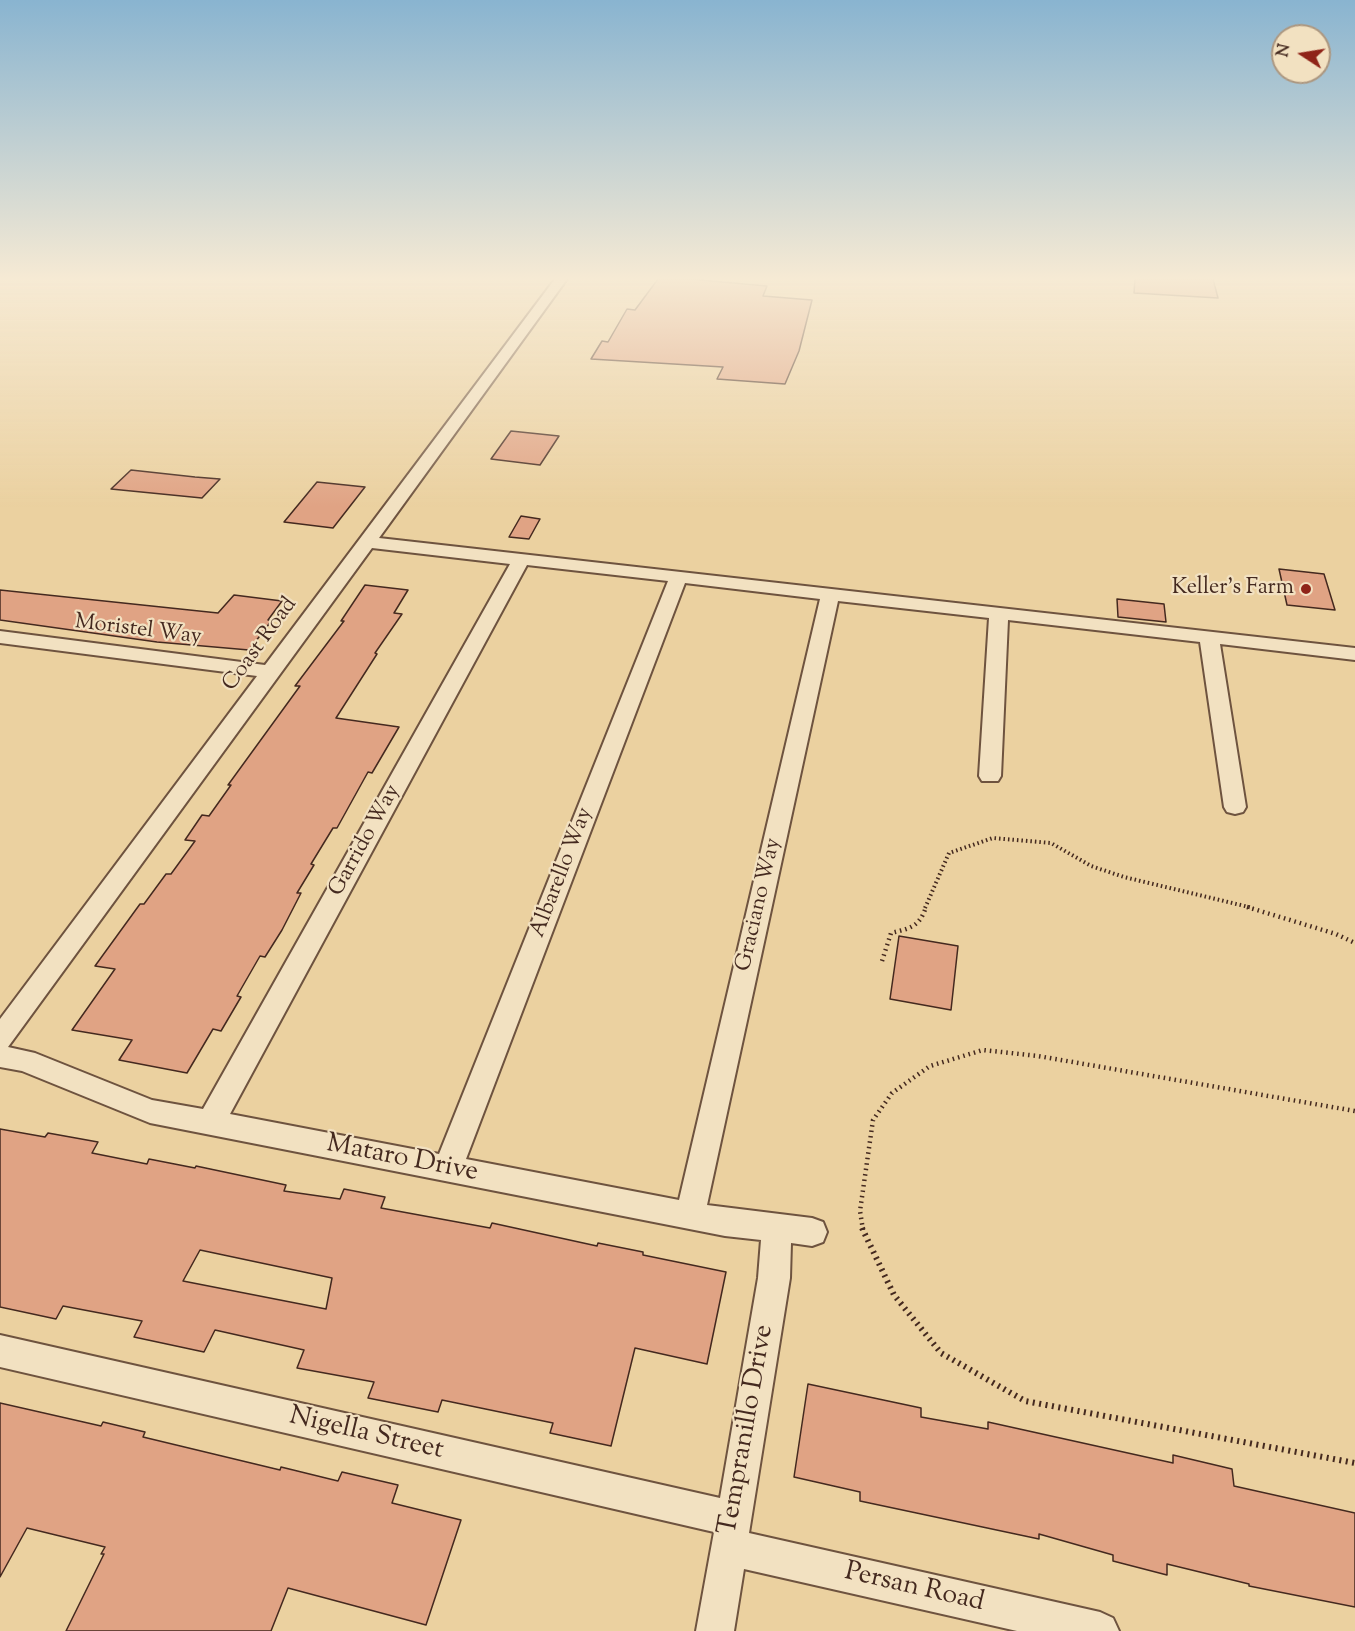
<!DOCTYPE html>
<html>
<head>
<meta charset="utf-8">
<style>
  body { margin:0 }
  #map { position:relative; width:1355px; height:1631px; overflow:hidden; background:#ebd1a0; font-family:"Sorts Mill Goudy",serif }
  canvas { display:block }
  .north { position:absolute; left:1271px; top:24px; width:60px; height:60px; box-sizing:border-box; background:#f2e1c1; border:2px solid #ac9780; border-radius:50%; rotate:282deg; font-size:16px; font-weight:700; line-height:24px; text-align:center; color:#44291f }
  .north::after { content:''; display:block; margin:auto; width:21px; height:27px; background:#8f2418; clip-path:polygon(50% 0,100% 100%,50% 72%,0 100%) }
</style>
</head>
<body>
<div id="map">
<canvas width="1355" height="1631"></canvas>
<div class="north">N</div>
</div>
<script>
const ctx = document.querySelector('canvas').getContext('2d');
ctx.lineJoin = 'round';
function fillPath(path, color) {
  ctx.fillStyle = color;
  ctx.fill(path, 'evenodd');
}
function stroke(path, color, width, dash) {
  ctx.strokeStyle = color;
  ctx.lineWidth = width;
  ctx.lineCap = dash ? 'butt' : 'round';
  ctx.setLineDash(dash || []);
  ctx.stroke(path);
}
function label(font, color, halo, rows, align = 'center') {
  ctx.font = font + ' "Sorts Mill Goudy",serif';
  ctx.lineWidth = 4.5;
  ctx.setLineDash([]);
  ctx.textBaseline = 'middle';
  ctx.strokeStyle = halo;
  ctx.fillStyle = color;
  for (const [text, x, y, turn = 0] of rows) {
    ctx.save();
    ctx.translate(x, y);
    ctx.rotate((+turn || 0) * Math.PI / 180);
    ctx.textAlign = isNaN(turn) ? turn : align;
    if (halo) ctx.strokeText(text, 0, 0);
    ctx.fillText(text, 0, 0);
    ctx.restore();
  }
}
const building = new Path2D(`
  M658,279h31l78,7 -4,10 49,4 -13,51 -14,33 -68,-5 6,-12 -132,-8 11,-18 6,1 19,-33 8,1z
  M1135,279h78l5,19 -84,-5z
  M511,431l48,5 -19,29 -49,-6z
  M131,470l64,7 25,2 -18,19 -91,-9z
  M317,482l48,5 -32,41 -49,-6z
  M521,516l19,3 -11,20 -20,-2z
  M1279,569l45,5 11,36 -48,-5z
  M365,585l43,5 -14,23 8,1 -27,39 2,1 -41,64 63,9 -27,46 -4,-1 -31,56h-4l-22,36 3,1 -17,28h4l-19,37 -17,27 -5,-1 -23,40 4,1 -20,34 -8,-2 -26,44 -68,-13 13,-20 -60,-10 43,-61 -20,-3 45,-62h4l22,-30h5l24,-33 -10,-1 17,-25 7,1 22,-31h-3l72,-99h-5l49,-65h-3z
  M0,590l218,23 16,-18 48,6 -14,19h4l-23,30 -92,-8 -157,-22z
  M1117,599l47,5 2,18 -48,-5z
  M899,936l59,10 -7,64 -61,-11z
  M0,1129l45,8 3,-4 50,9 -6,11 55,11 2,-5 46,9 1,-2 90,19 -2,6 56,8 4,-10 41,8 -4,11 109,20 2,-5 105,23 1,-3 45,9v3l83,17 -19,92 -72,-16 -24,98 -61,-13 3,-10 -111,-23 -4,12 -70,-14 6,-16 -77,-14 7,-18 -89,-20 -11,22 -70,-15 8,-16 -79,-15 -7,13 -56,-12zM200,1250l132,28 -6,31 -143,-28z
  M808,1384l113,24v9l67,12v-7l185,41v-8l59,14 2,17 121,27v94l-106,-21v-2l-82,-20v11l-54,-14v-6l-74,-21v5l-179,-38v-9l-66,-15z
  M0,1403l101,23 2,-4 42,10 -2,5 137,33 1,-3 57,14 4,-9 56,13 -6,18 69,17 -35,105 -138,-37 -17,43h-205l38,-77h-3l4,-7 -78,-19 -27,49z`);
fillPath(building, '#e0a384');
stroke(building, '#44291f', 1.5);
const minor = new Path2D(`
  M555,279h12l-188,259 976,110v12l-135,-16 26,163 -3,5 -8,2 -8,-2 -3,-5 -24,-165 -192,-22 -7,156 -3,5h-16l-3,-5 10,-158 -151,-17 -131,604 105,13 11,4 4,10 -4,10 -11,4 -21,-3 -1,35 -41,255 351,79 13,6 6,13h-102l-273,-62 -10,62h-38l18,-99 -714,-165v-32l720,163 38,-220 3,-38 -36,-4 -575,-113 -128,-52 -22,-4v-48l257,-343 -257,-33v-12l265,34zM372,548l138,16 -307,545 -51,-9 -117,-47 -27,-6zM527,565l141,16 -229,573 -209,-40zM685,583l135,16 -141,601 -213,-41z`);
stroke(minor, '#6e533f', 4);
stroke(new Path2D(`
  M925,908l24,-55 44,-15 58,5 40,23 33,11 129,31`), '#44291f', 4, [1.5, 3]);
stroke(new Path2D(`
  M1247,907l89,27 19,9
  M882,961l9,-28c20,-5 28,-6 35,-26
  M863,1230l-3,-19 13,-91 19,-27 38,-27 53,-16 55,6 317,55`), '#44291f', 4.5, [1.5, 4]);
stroke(new Path2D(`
  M862,1228l32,67 47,58 84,48 330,62`), '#44291f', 6, [2, 4.5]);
fillPath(minor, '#f2e1c1');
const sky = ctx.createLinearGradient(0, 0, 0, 507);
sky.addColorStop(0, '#89b4d0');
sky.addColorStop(0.55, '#f6ead4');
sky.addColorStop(1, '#f6ead400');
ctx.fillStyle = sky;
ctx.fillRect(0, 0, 1355, 507);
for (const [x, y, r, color] of [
  [1306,589,6,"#8f2418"]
]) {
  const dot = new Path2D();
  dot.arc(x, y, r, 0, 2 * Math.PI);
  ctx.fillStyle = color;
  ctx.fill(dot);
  stroke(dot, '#f2e1c1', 2);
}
label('22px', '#44291f', '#f2e1c1', [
  ["Keller’s Farm",1294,589]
], 'right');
label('22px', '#44291f', '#f2e1c1', [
  ["Moristel Way",138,631,7],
  ["Coast Road",261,645,-54],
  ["Garrido Way",366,841,-61],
  ["Albarello Way",563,873,-69],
  ["Graciano Way",760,905,-77]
]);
label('27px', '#44291f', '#f2e1c1', [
  ["Mataro Drive",402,1160,11],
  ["Tempranillo Drive",748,1430,-80],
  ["Nigella Street",366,1435,13],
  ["Persan Road",914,1589,13]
]);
</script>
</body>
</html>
